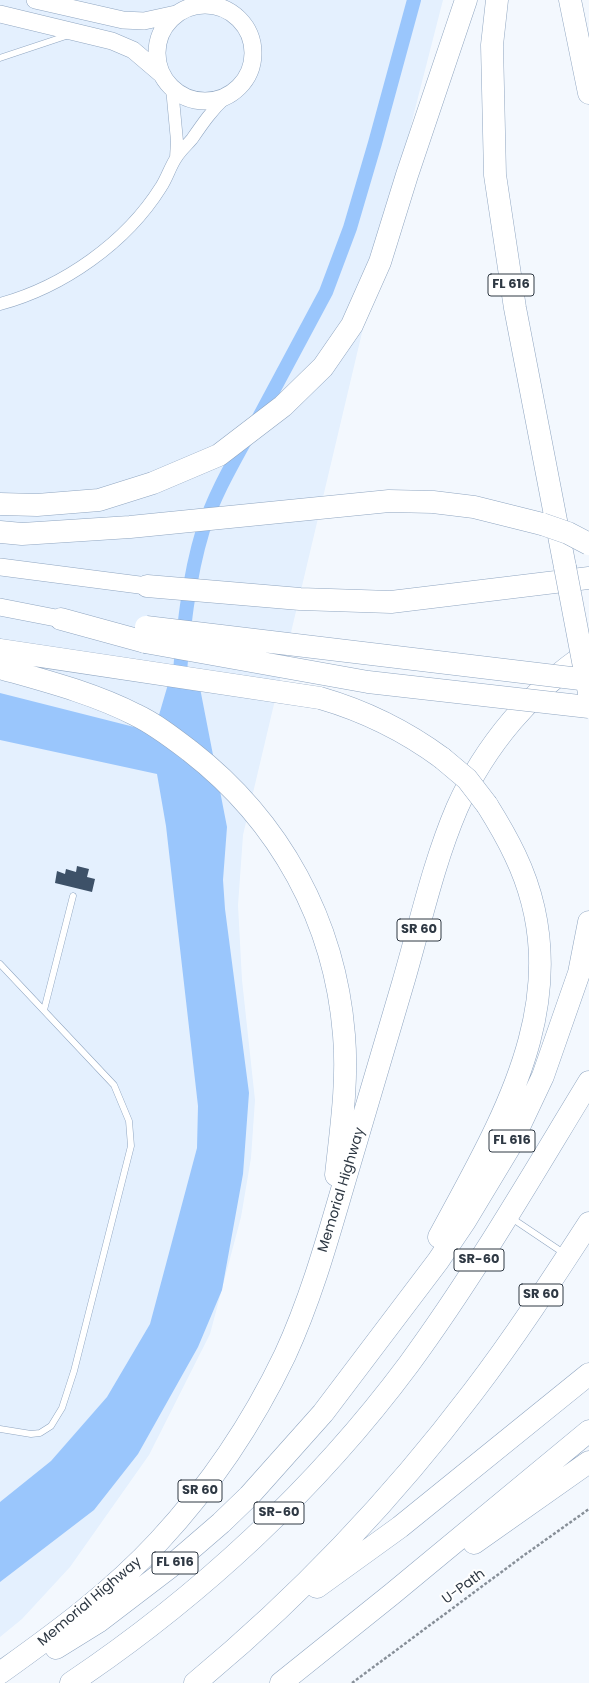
<!DOCTYPE html>
<html>
<head>
<meta charset="utf-8">
<style>
  body { margin:0 }
  canvas { display:block; background:#f3f8fe }
</style>
</head>
<body>
<canvas width="589" height="1683"></canvas>
<script>
const ctx = document.querySelector('canvas').getContext('2d');
ctx.lineJoin = 'round';
function fillPath(path, color) {
  ctx.fillStyle = color;
  ctx.fill(path, 'evenodd');
}
function stroke(path, color, width, dash) {
  ctx.strokeStyle = color;
  ctx.lineWidth = width;
  ctx.lineCap = dash ? 'butt' : 'round';
  ctx.setLineDash(dash || []);
  ctx.stroke(path);
}
function label(font, color, halo, rows, align = 'center') {
  ctx.font = font + ' Poppins,sans-serif';
  ctx.lineWidth = 4;
  ctx.setLineDash([]);
  ctx.textBaseline = 'middle';
  ctx.strokeStyle = halo;
  ctx.fillStyle = color;
  for (const [text, x, y, turn = 0] of rows) {
    ctx.save();
    ctx.translate(x, y);
    ctx.rotate((+turn || 0) * Math.PI / 180);
    ctx.textAlign = isNaN(turn) ? turn : align;
    if (halo) ctx.strokeText(text, 0, 0);
    ctx.fillText(text, 0, 0);
    ctx.restore();
  }
}
fillPath(new Path2D(`
  M0,0h443l-29,113 -171,722 -5,70 4,75 13,120 -4,58 -10,59 -31,117 -61,121 -79,112 -48,52 -22,18z`), '#e4f0fe');
fillPath(new Path2D(`
  M171,674l29,14 27,139 -4,53 2,29 24,184 -6,81 -21,116 -24,57 -60,107 -44,56 -94,72v-80l51,-41 56,-64 43,-73 47,-176 1,-42 -32,-280 -9,-52 -157,-34v-47l154,39z`), '#9ac6fc');
stroke(new Path2D(`
  M257,421l69,-129 24,-64 25,-85 39,-143
  M179,684c4,-51 9,-105 24,-154 10,-32 27,-62 43,-91`), '#9ac6fc', 14);
fillPath(new Path2D(`
  M77,866l12,3 -2,8 8,2 -3,13 -37,-9 2,-12 8,3 1,-5 10,3z`), '#3d5168');
const lane = new Path2D(`
  M0,58l69,-23
  M0,964l114,121 15,36 2,25 -57,225 -12,37 -11,18 -11,7 -9,1 -31,-5
  M44,1010l29,-114
  M510,1217l55,37`);
const street = new Path2D(`
  M172,88l5,53 -1,17
  M0,304c63,-17 126,-61 161,-117 6,-9 9,-20 15,-29 4,-7 11,-13 16,-19 11,-16 20,-29 34,-42`);
const secondary = new Path2D(`
  M35,0l88,20 21,1 32,-7
  M157 53a48 48 0 1 1 96 0a48 48 0 1 1-96 0Z
  M0,14l112,27 21,9 27,23
  M0,567l147,19
  M0,607l61,12`);
const highway = new Path2D(`
  M497,0l-5,45 3,130 20,133 50,259
  M570,0l19,93
  M0,504l37,1 62,-5 54,-17 66,-28 64,-49 40,-39 29,-42 28,-63 27,-87 59,-175
  M0,532l22,2 108,-7 259,-26 44,1 41,5 68,17
  M147,586l153,13 91,3 198,-24
  M61,619l84,23
  M0,650l320,48c45,13 84,32 122,60
  M0,668c46,13 93,25 136,47 19,9 37,23 54,36 90,70 145,170 154,284 4,47 -3,93 -8,140
  M439,1237c64,-119 142,-244 76,-382 -8,-17 -18,-34 -28,-50
  M474,1543l115,-81
  M317,1587l83,-60 189,-153
  M56,1648l42,-26 72,-55 51,-44 28,-27 74,-83 115,-152 27,-40 44,-73 34,-72 36,-103 10,-51
  M0,1673c56,-40 112,-81 159,-132 51,-55 94,-119 126,-186 24,-52 40,-107 56,-162 21,-70 42,-140 62,-210 17,-58 30,-119 54,-175 28,-63 75,-118 132,-156
  M71,1683c128,-86 245,-194 338,-319 66,-90 122,-187 180,-282
  M195,1683c104,-86 197,-184 278,-291 42,-55 79,-112 116,-169
  M281,1683l111,-89 197,-163`);
stroke(lane, '#90a6c1', 7);
stroke(street, '#90a6c1', 13);
stroke(secondary, '#90a6c1', 18);
stroke(highway, '#90a6c1', 23);
stroke(new Path2D(`
  M352,1683l171,-127 66,-47`), '#878f98', 2.5, [3, 2]);
stroke(lane, '#fff', 6);
stroke(street, '#fff', 12);
stroke(secondary, '#fff', 17);
stroke(highway, '#fff', 22);
const highwayBridge = new Path2D(`
  M542,524l26,9 21,11
  M565,567l24,126
  M146,627l443,53
  M145,642l223,40 221,25
  M442,758l25,21 20,26`);
stroke(highwayBridge, '#90a6c1', 23, []);
stroke(highwayBridge, '#fff', 22);
for (const [x, y, w] of [
  [511,285,46],
  [419,930,44],
  [512,1141,46],
  [479,1260,50],
  [541,1295,44],
  [200,1491,44],
  [279,1513,50],
  [175,1563,46]
]) {
  const box = new Path2D();
  box.roundRect(x - w / 2, y - 11, w, 22, 3);
  ctx.fillStyle = '#fff';
  ctx.fill(box);
  stroke(box, '#2e3843', 1);
}
label('bold 13px', '#2e3843', null, [
  ["FL 616",511,285],
  ["SR 60",419,930],
  ["FL 616",512,1141],
  ["SR-60",479,1260],
  ["SR 60",541,1295],
  ["SR 60",200,1491],
  ["SR-60",279,1513],
  ["FL 616",175,1563]
]);
label('14px', '#2e3843', '#fff', [
  ["Memorial Highway",342,1190,-73],
  ["U-Path",464,1587,-36],
  ["Memorial Highway",90,1602,-40]
]);
</script>
</body>
</html>
